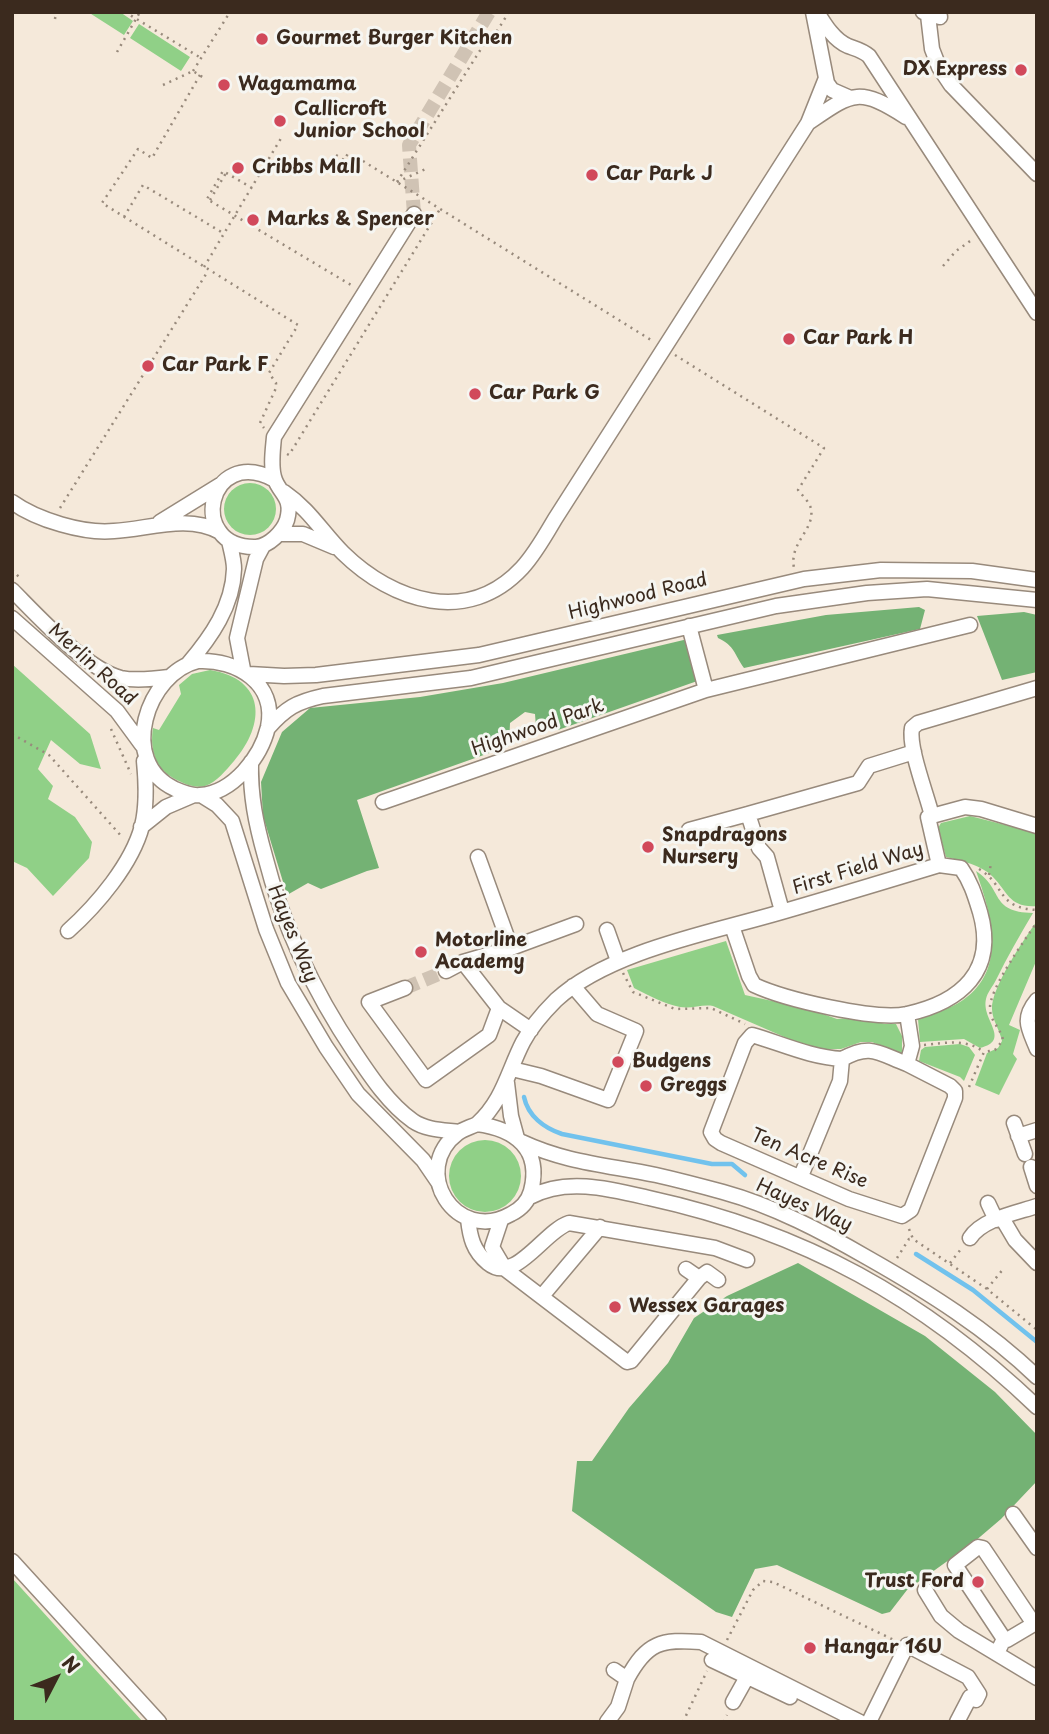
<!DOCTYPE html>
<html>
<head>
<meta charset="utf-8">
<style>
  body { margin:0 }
  #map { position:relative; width:1049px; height:1734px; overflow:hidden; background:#f5e9da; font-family:"Playpen Sans",sans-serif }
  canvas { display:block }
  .frame { position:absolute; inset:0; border:14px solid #3b2a1e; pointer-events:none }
  .north { position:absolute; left:21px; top:1643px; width:70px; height:70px; -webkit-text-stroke:5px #f6f6f2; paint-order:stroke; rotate:48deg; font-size:19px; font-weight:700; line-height:28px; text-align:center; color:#3b2a1e }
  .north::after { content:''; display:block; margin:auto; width:24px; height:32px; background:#3b2a1e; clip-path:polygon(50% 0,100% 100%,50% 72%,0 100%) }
</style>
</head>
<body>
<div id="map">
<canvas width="1049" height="1734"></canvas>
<div class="frame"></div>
<div class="north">N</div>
</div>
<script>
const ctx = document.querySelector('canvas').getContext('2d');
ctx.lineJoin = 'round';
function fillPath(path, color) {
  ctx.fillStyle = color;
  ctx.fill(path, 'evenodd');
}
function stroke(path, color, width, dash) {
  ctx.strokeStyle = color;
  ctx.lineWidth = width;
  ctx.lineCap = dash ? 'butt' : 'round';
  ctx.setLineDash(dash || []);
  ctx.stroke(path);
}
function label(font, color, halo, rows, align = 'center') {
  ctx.font = font + ' "Playpen Sans",sans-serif';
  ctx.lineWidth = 6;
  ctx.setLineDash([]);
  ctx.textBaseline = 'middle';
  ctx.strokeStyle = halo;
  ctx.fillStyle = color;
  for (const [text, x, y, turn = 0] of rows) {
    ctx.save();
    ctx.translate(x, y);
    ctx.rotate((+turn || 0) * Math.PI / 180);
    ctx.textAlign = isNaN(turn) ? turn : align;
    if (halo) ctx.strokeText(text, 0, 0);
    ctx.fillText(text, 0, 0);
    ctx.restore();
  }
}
fillPath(new Path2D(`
  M88,12h32l13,9 -9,14z
  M139,24l51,33 -9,14 -51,-33z
  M224 509a26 26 0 1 1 52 0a26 26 0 1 1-52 0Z
  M12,664l78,70 11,35 -21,-5 -29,-24 -13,29 15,17 -5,13 27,18 17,25 -3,16 -36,38 -26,-28 -15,-7z
  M210,670c56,9 56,54 24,91 -8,9 -17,21 -29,25 -11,3 -26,-4 -35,-10 -16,-10 -20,-30 -17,-48l6,2 22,-36 -2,-9 13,-11z
  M970,816l67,17v73c-28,2 -29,-14 -44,-29 -11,-12 -31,-16 -47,-20l-8,-29 3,-5z
  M976,871c28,18 13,41 57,42 -13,22 -26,44 -37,67 -3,6 -9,13 -10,19 -5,21 26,41 -6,49l-16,-9 -44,3 -2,-23c15,-6 32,-10 45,-19 45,-31 28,-86 13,-129z
  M1037,921v38l-28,66 11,5 -7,24 4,5 -18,36 -24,-10 12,-32 11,-5 4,-7c-2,-11 -10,-21 -10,-32 -1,-21 32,-70 45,-88z
  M726,941l19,54 64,14 28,10 24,-2 24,7h11l6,12v17h-4l-26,-11h-11l-20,7h-29l-99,-43c-11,-2 -21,3 -33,1 -16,-3 -32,-12 -46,-19l-7,-18z
  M960,1044l9,3 6,8 -11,26 -4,-4 -41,-16 2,-11 4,-3z
  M449 1176a36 36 0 1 1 72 0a36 36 0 1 1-72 0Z
  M12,1578l131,144h-131z`), '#90d087');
fillPath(new Path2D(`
  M919,607l6,3 -5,19 -176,39c-10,-14 -9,-22 -26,-30l-1,-3 109,-20z
  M1024,612l13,3v57l-35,8 -25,-64z
  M692,638l11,41 -145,51 -22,-3 -1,-13 -10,-2 -15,11 -1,23 -152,54 22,68 -12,3 -46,18 -13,-6 -21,12 -24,-79 -2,-34 21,-50 28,-24 110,-11 83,-14z
  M798,1263l127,73 70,56 42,43v46l-36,38 -27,23 -67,48 -17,22 -8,2 -105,-49 -22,4 -23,48 -16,-5 -144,-101 5,-50h15l37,-53 39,-45 26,-45 33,-22z`), '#74b274');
stroke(new Path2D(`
  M524,1097c4,19 20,31 38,37l150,30h20l13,11
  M916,1254l57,36 64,52`), '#71c2ed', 4.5);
stroke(new Path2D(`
  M414,214l-5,-69 80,-133
  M405,988l41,-17`), '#d0c3b4', 14, [14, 7]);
const minor = new Path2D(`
  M813,12l14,71 5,7 16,7
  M817,12c8,13 17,28 31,34 8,3 14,4 21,10l168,257
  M923,12l17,5 -1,-5
  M928,15l4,34 7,18 12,18 86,89
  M808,123c44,-30 50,-37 98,-6
  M275,480c-68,-37 -89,69 -19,67 13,-1 27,-15 31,-27 6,-22 -6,-25 -12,-40 -5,-12 -2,-31 -1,-43l140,-223
  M284,492c26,18 38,40 59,61 50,49 125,73 179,15 13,-14 23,-32 33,-49l253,-396 18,-45
  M12,502c25,18 72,32 102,29 35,-2 74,-17 106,1
  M160,522l60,-37
  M279,534h24l31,13
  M12,590c25,25 75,80 109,88 15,3 32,1 48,-1
  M12,618l105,93 25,34
  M689,626l17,64
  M198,661c38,-2 79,22 70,66 -7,30 -35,66 -68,68 -8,1 -18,-3 -25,-6 -58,-27 -28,-116 23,-128z
  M188,664c23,-27 45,-58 46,-95 0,-9 -3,-19 -5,-28
  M243,669l-6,-31 19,-79 7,-13
  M249,674l35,2 32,-1 163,-20 325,-76 77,-9 91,1 65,9
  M268,728c18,-20 28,-26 55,-32l148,-18 305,-72 91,-13 60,-4 110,11
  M251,762c-1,33 5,62 14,94 18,71 49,136 90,197 16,24 34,51 58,68 13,9 31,9 46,11
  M201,795l16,10 15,16 34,108 22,54 38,64 32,47 65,66 15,22
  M383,802l323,-112 264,-65
  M932,816c-5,-21 -24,-69 -20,-88l6,-5 119,-35
  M141,827l25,-20 28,-12
  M689,830l59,-16
  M478,857l33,91
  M939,865l-11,-48 37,-10 16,2 56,17
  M782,911l-15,-54 -8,-9 -11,-34 110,-31 11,-17 45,-14
  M607,930l11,31
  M68,931c29,-26 64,-67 74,-105 5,-20 4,-45 2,-65
  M463,962l36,46 32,22
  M446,971l17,-9 48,-14 65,-24
  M405,988l-36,14 57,78 63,-45 10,-27
  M1037,1000c-16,19 -8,29 0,49
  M842,1059c-32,-2 -59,-15 -90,-24l-7,8 -34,89 4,7 6,4 128,56 53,17 9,-6 44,-112v-7l-5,-5 -43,-22
  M842,1059c29,-16 36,-6 65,5l5,-18 -5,-32
  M512,1069l29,7 67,24 28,-69 -39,-17 -24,-28
  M507,1083l4,33 6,22
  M1014,1123l11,31
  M477,1124c26,-23 31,-53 46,-82 8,-15 21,-30 33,-42 51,-47 148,-66 215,-85 56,-16 112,-33 168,-50l22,3c10,14 14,28 19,44 17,59 -19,90 -73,102 -32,7 -123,-15 -153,-29l-5,-9 -17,-50
  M477,1124c38,5 65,25 54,67 -3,11 -10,18 -20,23 -55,31 -102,-44 -53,-81 5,-4 13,-6 19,-9z
  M1018,1136l19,-6
  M522,1142c45,21 86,23 134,33 22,5 45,11 67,17 51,14 100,40 145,66 60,34 119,71 169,119
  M1031,1167l6,19
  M801,1176l39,-95 2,-22
  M530,1197c36,-20 81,-8 119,1 155,34 274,100 388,209
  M988,1203l8,17
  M1002,1218l13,22 22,23
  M468,1219c2,18 5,32 20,44 27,22 56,-32 81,-40l146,25 32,12
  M501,1220l-9,27 13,22 122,93 4,-1 68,-83
  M970,1238c12,-19 46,-25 67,-32
  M686,1269l13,9 8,-6 11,8
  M542,1296l58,-69
  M1013,1514l24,34
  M12,1561l147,161
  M925,1590l16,26 18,15 78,47
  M997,1653l7,-14 3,1 27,-16 -51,-76 -5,-1 -23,18 49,74
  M712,1660l78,37
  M614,1670l13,9c20,-37 34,-40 74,-37l159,80
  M733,1702l14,-25
  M607,1722l11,-15 9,-28
  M869,1722l38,-77 61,32 11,17 -3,6 -6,-3 -13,25`);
stroke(minor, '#988a7c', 17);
stroke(new Path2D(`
  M125,12l76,46
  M55,19l1,-7
  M117,52l23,-40
  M193,71l37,-59
  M200,75l-48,83 -14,-9 -36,54 196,122 -29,48 7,10v5l-16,35 4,5
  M163,85l30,-14 11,7
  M336,155l8,5 5,-8
  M363,161l288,179
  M397,182l89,-141 6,-2 17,-27
  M397,182l31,-14
  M252,188l-29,-17 -16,28 144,86
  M210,200l16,-27
  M124,217l19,-32 80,48
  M943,266l13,-15 17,-12
  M204,267l79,-132
  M675,355l149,93 -26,42c5,6 12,13 13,19 4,21 -22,33 -17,59
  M287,454l2,1 151,-246
  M60,508l148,-237
  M12,570l8,8
  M111,729l20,45
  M12,734l37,21 74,83
  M979,869c27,16 17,39 58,41
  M989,875l2,-12
  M623,973l10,19 42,17 36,-1 34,16
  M924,1045c22,-2 41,-7 60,7
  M969,1087l15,-35 11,-2 8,-10c-2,-11 -12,-18 -13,-30 -2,-20 35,-70 47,-88
  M909,1229l4,10 74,50 50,41
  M897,1258l12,-19h4
  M950,1263l11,-14
  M987,1289l17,-21
  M727,1640l26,-50 10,-9 10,1 121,58
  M683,1722l24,-51
  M724,1722l3,-7`), '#988a7c', 2.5, [2, 5]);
stroke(minor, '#fff', 14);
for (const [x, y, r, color] of [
  [262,39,7,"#d1495b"],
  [1021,70,7,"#d1495b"],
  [224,85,7,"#d1495b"],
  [280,121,7,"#d1495b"],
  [238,168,7,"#d1495b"],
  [592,175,7,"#d1495b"],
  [253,220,7,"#d1495b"],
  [789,339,7,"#d1495b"],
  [148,366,7,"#d1495b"],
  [475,394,7,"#d1495b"],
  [648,847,7,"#d1495b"],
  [421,952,7,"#d1495b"],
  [618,1062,7,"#d1495b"],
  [646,1086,7,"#d1495b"],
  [615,1307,7,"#d1495b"],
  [978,1582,7,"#d1495b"],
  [810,1648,7,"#d1495b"]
]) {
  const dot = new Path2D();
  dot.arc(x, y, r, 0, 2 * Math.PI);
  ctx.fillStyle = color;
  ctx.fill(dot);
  stroke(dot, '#f6f6f2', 2.5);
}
label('bold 19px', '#3b2a1e', '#f6f6f2', [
  ["Gourmet Burger Kitchen",276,39],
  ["DX Express",1007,70,"right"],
  ["Wagamama",238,85],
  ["Callicroft",294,110],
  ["Junior School",294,132],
  ["Cribbs Mall",252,168],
  ["Car Park J",606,175],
  ["Marks & Spencer",267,220],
  ["Car Park H",803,339],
  ["Car Park F",162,366],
  ["Car Park G",489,394],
  ["Snapdragons",662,836],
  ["Nursery",662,858],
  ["Motorline",435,941],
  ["Academy",435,963],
  ["Budgens",632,1062],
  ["Greggs",660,1086],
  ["Wessex Garages",629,1307],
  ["Trust Ford",964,1582,"right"],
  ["Hangar 16U",824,1648]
], 'left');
label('19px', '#3b2a1e', '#f6f6f2', [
  ["Highwood Road",638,597,-14],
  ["Merlin Road",92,665,42],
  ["Highwood Park",538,728,-19],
  ["First Field Way",858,869,-17],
  ["Hayes Way",292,934,68],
  ["Ten Acre Rise",809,1159,23],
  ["Hayes Way",804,1206,24]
]);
</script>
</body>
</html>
